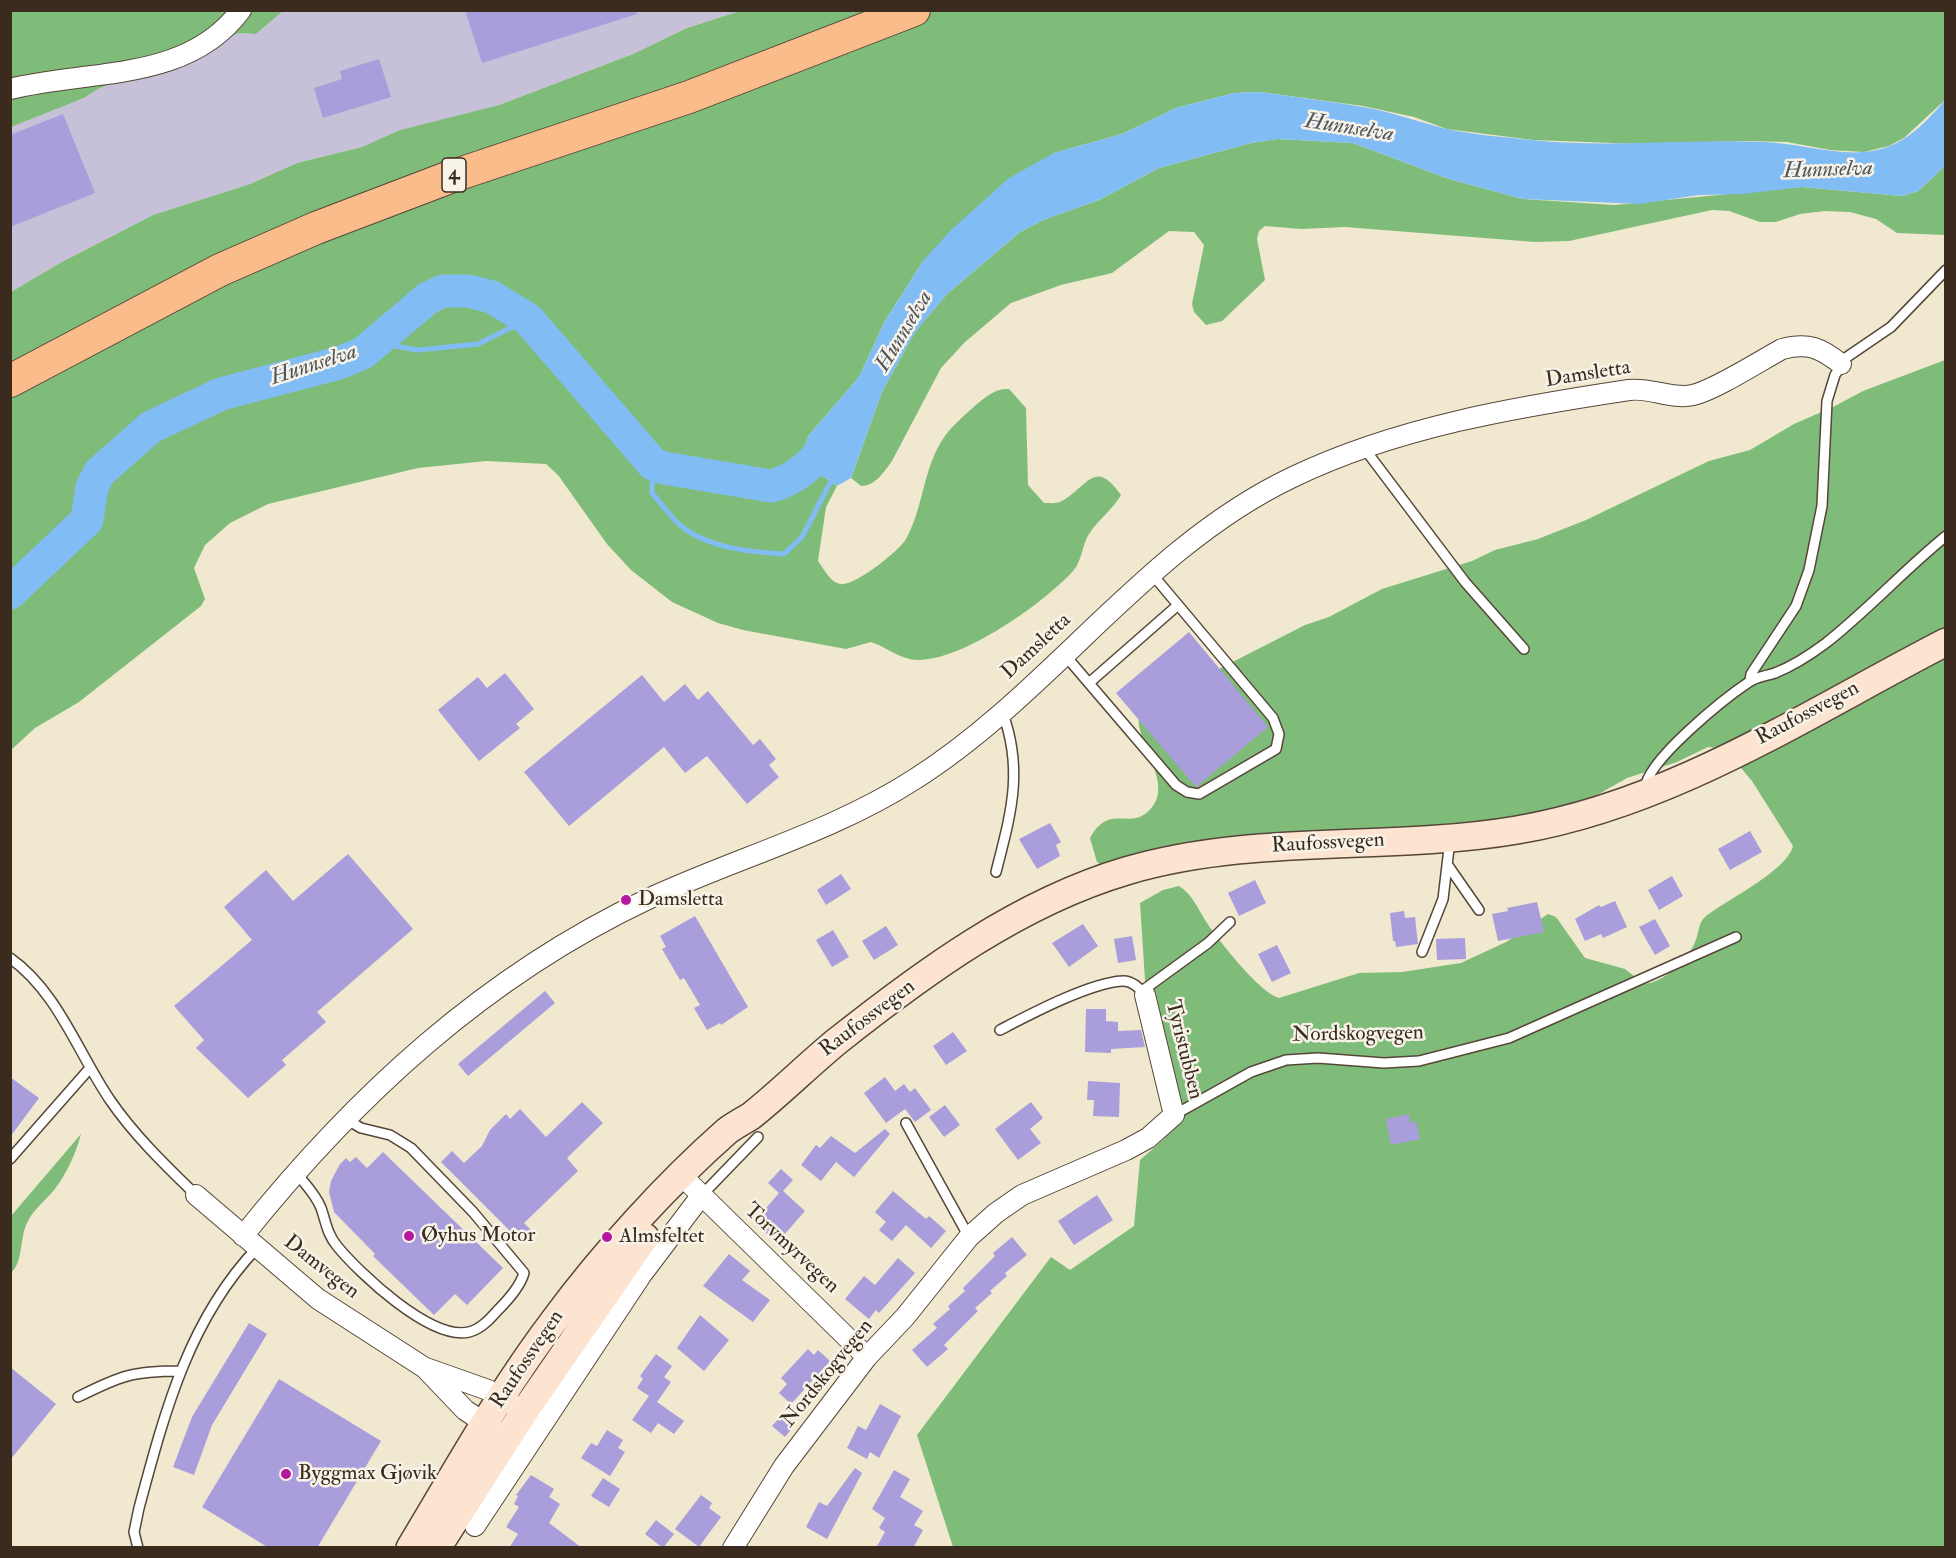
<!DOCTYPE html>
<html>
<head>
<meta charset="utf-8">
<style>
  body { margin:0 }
  #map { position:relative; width:1956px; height:1558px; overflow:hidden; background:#f0e8cf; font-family:"IM FELL Double Pica",serif }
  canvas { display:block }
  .frame { position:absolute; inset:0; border:12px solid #3b2a1e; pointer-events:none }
</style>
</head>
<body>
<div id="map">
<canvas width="1956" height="1558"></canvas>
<div class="frame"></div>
</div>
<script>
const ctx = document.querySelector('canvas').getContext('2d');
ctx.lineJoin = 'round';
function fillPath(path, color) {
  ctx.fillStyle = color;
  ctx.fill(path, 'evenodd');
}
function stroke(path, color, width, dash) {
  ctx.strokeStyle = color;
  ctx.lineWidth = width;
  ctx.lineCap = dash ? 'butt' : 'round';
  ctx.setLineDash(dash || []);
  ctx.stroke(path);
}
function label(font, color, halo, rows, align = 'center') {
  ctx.font = font + ' "IM FELL Double Pica",serif';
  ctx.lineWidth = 5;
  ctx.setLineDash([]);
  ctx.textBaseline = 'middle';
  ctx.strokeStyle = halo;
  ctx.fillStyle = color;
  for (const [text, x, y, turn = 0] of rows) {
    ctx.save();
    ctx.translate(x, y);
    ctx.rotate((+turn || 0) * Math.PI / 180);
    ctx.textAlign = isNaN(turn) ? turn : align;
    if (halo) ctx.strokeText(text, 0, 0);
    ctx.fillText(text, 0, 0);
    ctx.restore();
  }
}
fillPath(new Path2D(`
  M283,11h457l-53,17 -54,26 -134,51 -98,25 -39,17 -65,16 -47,21 -97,31 -93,48 -49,29 -1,-165 74,-29 14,-9 141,-56 17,1z`), '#c7c0d9');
fillPath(new Path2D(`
  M11,11h272l-27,23 -17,-1 -141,56 -14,9 -73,29z
  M740,11h1205v89l-41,38 -15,8 -25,6 -34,-2 -43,-8 -43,-1 -105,3 -106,-4 -86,-11 -33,-12 -51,-11 -103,-14 -26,1 -58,15 -54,26 -68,19 -131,108 -38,60 -26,56 -50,58 -8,19 7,12 29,20 -11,21 -8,54c6,8 12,21 22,23 14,3 59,-33 66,-45 18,-32 17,-73 39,-103 9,-12 21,-22 32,-32 10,-8 19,-16 32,-15l17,19 2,77 16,18c6,0 13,1 18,-2 27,-16 33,-43 59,-6 -9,15 -23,25 -32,39 -7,11 -7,27 -16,37 -30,33 -111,90 -156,89 -18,-1 -30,-13 -46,-18l-25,7 -103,-19 -25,-7 -46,-21 -41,-32 -24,-26 -49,-69 -12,-11 -60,-3 -68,7 -150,36 -38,19 -25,22 -11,23 11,31 -4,7 -122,96 -44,26 -24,22v-458l49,-29 93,-48 97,-31 47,-21 65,-16 38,-17 99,-25 134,-51 54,-26z
  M1277,139l76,4 96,36 74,20 91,6 188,-18 100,9 16,-5 27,-25v69l-48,-2 -21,-14 -26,-7 -25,-1 -25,3 -24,8h-16l-31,-11 -17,-1 -143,31 -34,1 -190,-15 -44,2 -36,-3 -6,5 -2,8 8,41 -43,41 -16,4 -12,-13 -2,-8 12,-59 -10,-13 -25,-1 -57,42 -51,12 -50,18 -46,39 -24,26 -49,93c-8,11 -17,25 -31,25l-10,-8 31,-86 33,-60 32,-38 73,-62 23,-12 56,-20 60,-32 92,-25z
  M1945,360v1187h-992l-36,-112 134,-178 19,13 64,-44 6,-66 25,-22 6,-17 -25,-126 -6,-92 23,-13 16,-4c14,8 20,26 30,40 12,17 51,67 70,72l80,-25 43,-1 59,-9 45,-21 42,-28 8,3 29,41 40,11 19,15c19,-1 44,-24 51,-42 4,-8 3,-19 10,-25 21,-17 82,-46 88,-71l-41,-65 -27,-32 -17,-2 -31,15 -50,16 -30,17 -64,20 -52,9 -105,8h-95l-177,34 -7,-4 -7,-24c18,-33 37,-11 55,-24 30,-22 1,-57 -5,-84 -3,-9 0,-19 1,-28l78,-33 86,-44 24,-8 53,-28 90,-28 23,-11 43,-11 48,-19 123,-59 41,-11 44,-26 39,-17 30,-16z
  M81,1134c-5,19 -14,39 -26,55 -8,10 -21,20 -27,32 -9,16 -4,39 -17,52v-57z`), '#7fbc7a');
fillPath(new Path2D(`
  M1259,92c35,5 70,9 104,15 29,5 55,15 84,22 27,6 57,8 85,11 77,8 155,-1 232,2 40,1 87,20 126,4 21,-8 41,-29 55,-46v66l-27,25 -16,5 -100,-9 -60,7 -43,1 -59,9 -117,-5 -74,-20 -96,-36 -76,-4 -26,4 -92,25 -60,32 -56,20 -23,12 -73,62 -32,38 -33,60 -31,86 -14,8 -29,-20 -7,-12 8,-19 50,-58 26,-56 38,-60 28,-31 58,-52 45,-25 68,-19 54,-26 58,-15z`), '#81bdf4');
stroke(new Path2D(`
  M10,11l2,-1
  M377,343l41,7 60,-6 50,-25
  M653,464l-1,29c9,10 18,23 28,32 27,23 70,27 104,29l18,-17 30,-58`), '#81bdf4', 5);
stroke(new Path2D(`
  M10,593l77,-73 5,-33 8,-15 51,-45 70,-33 118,-31 24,-10 65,-55 15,-7h25l24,6 36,22 125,145 11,4 107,18c29,-7 47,-30 67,-51`), '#81bdf4', 33);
fillPath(new Path2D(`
  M465,10h171l1,4 -155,49z
  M379,59l12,38 -68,21 -9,-30 28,-9 -2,-8z
  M63,114l32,79 -85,34v-92z
  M1189,632l79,95 -72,60 -80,-94z
  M505,673l29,36 -18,15 4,4 -41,33 -41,-51 40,-33 9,11z
  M642,675l22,27 21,-18 13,16 10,-9 45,54 7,-6 16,20 -7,6 10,12 -32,27 -40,-48 -22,17 -21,-26 -95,79 -45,-54z
  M1050,823l11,19 -5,3 4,11 -23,13 -18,-30z
  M1750,831l12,21 -32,18 -12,-21z
  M348,854l65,75 -96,83 9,10 -44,38 4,5 -38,33 -52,-50 8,-8 -30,-34 78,-66 -28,-33 42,-37 27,31z
  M841,874l10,15 -25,16 -9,-15z
  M1672,876l11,20 -24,14 -11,-20z
  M1255,880l11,23 -27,13 -11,-23z
  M1615,901l12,26 -24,11 -2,-4 -16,7 -10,-22 24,-14 2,2z
  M1537,902l7,30 -46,9 -6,-27 16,-3 -1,-3z
  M1404,911l1,7 10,-1 3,27 -22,3 -1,-6h-2l-3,-28z
  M695,916l53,91 -27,18 -1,-2 -13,7 -13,-22 6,-3 -16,-27 -4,2 -18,-31 4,-2 -6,-11z
  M1655,919l15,27 -15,9 -16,-28z
  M1083,924l15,22 -29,21 -17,-24z
  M886,926l12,19 -24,15 -12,-19z
  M833,930l16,27 -17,10 -16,-27z
  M1132,936l4,24 -18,3 -4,-24z
  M1465,938l1,21 -29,1 -1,-21z
  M1277,945l14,28 -19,9 -14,-28z
  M545,991l10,12 -87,73 -10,-12z
  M1086,1009h20v12l12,1v9l23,-1 4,17 -34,2v4l-26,-1z
  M953,1032l14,19 -21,14 -13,-19z
  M10,1077l29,21 -29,39z
  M885,1077l10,14 9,-7 6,8 5,-4 16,22 -16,12 -10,-13 -19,14 -22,-30z
  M1088,1081l32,2 -1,34 -26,-1 1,-16h-7z
  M582,1102l21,21 -36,35 11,13 -54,52 9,9 -11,11 -81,-81 11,-11 12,12 18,-17 8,-16 16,-16 4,5 10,-10 26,28z
  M1031,1102l12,16 -13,11 11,14 -23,17 -23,-31z
  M945,1105l15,20 -16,12 -15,-20z
  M1409,1114l1,9 6,-2 4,18 -29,6 -5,-26z
  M885,1129l5,5 -36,43 -18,-15 -15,19 -20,-16 15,-20 4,3 11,-12 24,17z
  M383,1152l120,116 -36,37 -12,-11 -21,21 -61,-59 2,-2 -41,-42 -5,-20 2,-11 9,-17 6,-6 4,4 6,-5 11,11z
  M781,1169l12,11 -10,11 22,20 -28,32 -23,-21 25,-29 -11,-10z
  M893,1191l33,28 3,-3 17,15 -15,17 -25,-23 -14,16 -13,-11 7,-8 -11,-10z
  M1097,1195l16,25 -39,25 -16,-24z
  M1012,1237l15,18 -22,18 2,3 -17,15 2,2 -17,15 3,3 -34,34 4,4 -21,18 -15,-17 25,-22 -4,-4 17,-15 -2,-3 17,-15 -2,-3 32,-32 -2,-3z
  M729,1254l21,17 -8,9 28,20 -17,22 -50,-36z
  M898,1258l17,15 -36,40 -3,-3 -7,9 -24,-20 19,-23 11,9z
  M700,1315l29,25 -25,31 -27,-23z
  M249,1323l18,11 -55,91 -18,50 -21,-8 19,-50z
  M808,1349l6,6 4,-5 12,11 -39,43 -12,-11 8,-9 -6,-6z
  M656,1354l16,12 -8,11 7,5 -14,20 27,19 -10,13 -16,-11 -7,10 -19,-13 17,-24 -12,-8 6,-9 -3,-3z
  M10,1367l46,37 -46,56z
  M279,1379l102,62 -64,107h-48l-67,-41z
  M880,1404l21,12 -22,42 -9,-6 -3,7 -20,-11 11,-22 8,4z
  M783,1414l12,11 -10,12 -13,-11z
  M607,1430l16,10 -5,8 7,4 -15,24 -29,-18 10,-15 6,3z
  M855,1468l7,5 -35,66 -21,-12 13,-25 8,4z
  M894,1470l16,9 -10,18 23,14 -9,14 9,5 -10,18h-37l9,-16 -6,-4 6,-10 -13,-9z
  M531,1475l23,14 -5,8 11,7 -11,19 33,25h-73l9,-14 -12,-7 13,-20 -5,-3 4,-8 -2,-1z
  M603,1478l17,11 -11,18 -18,-11z
  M701,1495l11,8 -3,5 12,9 -22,30 -24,-18z
  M656,1520l18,14 -11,14 -18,-14z`), '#aa9ddb');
const service = new Path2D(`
  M1364,448l101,134 59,67
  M1064,654l112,131 11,7 12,2 77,-45 3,-15 -6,-16 -121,-144
  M1750,681l1,-7 45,-68 13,-36 13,-64 5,-105 8,-26 12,-18 44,-30 55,-57
  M1089,683l89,-78
  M1645,789c1,-28 80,-91 104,-107 7,-5 17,-6 26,-9 18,-7 35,-18 51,-30 42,-33 78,-73 120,-107
  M1447,864l32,46
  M996,872c15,-59 28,-102 6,-161
  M1422,952l21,-53 7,-59
  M10,958c48,34 68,95 100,142 24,35 55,65 86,95
  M1142,991l66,-48 22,-21
  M1000,1030c29,-15 89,-47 122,-49 9,-1 18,7 23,14
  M1174,1115l77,-43 35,-12 32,-2 66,5 35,-2 90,-23 227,-101
  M906,1123l63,114
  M10,1159l80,-91
  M297,1174c9,11 19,21 24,34 5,14 6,26 16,38 22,27 94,95 132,86 12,-3 21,-13 29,-22 10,-10 22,-23 26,-37l-51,-61 -62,-64 -21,-13 -29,-7 -15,-9
  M701,1196l57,-59
  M78,1397c42,-21 54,-26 102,-26
  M138,1548l-4,-16 5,-24c25,-93 49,-188 118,-260`);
const minor = new Path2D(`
  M10,89c79,-20 177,-6 231,-79
  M682,1176l185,181
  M196,1195l122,104 107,69 40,42 30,20
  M243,1236c112,-140 242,-260 405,-337 88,-41 185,-67 267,-120 137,-87 230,-232 378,-302 104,-50 223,-70 336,-87 21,-3 44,10 64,5 22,-5 67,-34 89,-46 26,-7 39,-1 59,15
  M426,1368l62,22 24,14
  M475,1526l167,-252 59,-78
  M733,1548l51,-82 83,-109 38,-40 64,-80 27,-24 26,-18 104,-45 22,-12 26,-23 -29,-120`);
const secondary = new Path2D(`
  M410,1548c47,-78 91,-158 146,-230 47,-64 112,-135 171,-187 8,-6 16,-10 24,-15 29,-23 56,-50 85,-74 87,-69 182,-139 290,-171 128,-38 261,-19 391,-41 155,-26 291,-117 429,-188
  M437,1548l87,-136 121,-175`);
const trunk = new Path2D(`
  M10,381l210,-111 96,-42 134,-51 239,-80 225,-87`);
stroke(service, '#564639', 12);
stroke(minor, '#564639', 22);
stroke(secondary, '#564639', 30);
stroke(trunk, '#564639', 34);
stroke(service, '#fff', 9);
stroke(minor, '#fff', 20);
stroke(secondary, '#fde4d0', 27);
stroke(trunk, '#f9bc8a', 32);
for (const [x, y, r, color] of [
  [626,900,6,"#b5179e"],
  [409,1236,6,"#b5179e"],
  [607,1237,6,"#b5179e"],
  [286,1474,6,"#b5179e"]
]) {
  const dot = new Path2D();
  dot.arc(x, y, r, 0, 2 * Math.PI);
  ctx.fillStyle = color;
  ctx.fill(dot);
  stroke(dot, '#f7f3e8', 2);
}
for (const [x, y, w] of [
  [454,175,24]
]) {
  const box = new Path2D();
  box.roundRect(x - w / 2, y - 17, w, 34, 4.5);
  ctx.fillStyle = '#f7f3e8';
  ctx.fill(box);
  stroke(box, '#3b2a1e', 1.5);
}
label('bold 20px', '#3b2a1e', null, [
  ["4",454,175]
]);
label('21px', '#3b2a1e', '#f7f3e8', [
  ["Damsletta",1588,375,-9],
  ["Damsletta",1037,647,-43],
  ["Raufossvegen",1808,714,-28],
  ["Raufossvegen",1328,844,-3],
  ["Raufossvegen",868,1019,-37],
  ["Nordskogvegen",1358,1035,-1],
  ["Tyristubben",1183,1050,76],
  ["Torvmyrvegen",791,1249,43],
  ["Damvegen",321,1268,38],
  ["Raufossvegen",528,1360,-56],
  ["Nordskogvegen",828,1374,-51]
]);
label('21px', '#3b2a1e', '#f7f3e8', [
  ["Damsletta",638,900],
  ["Øyhus Motor",421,1236],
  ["Almsfeltet",619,1237],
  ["Byggmax Gjøvik",298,1474]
], 'left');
label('italic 22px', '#50565e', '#f7f3e8', [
  ["Hunnselva",1349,129,9],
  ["Hunnselva",1828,171,-2],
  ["Hunnselva",905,332,-59],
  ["Hunnselva",314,366,-18]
]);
</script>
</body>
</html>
